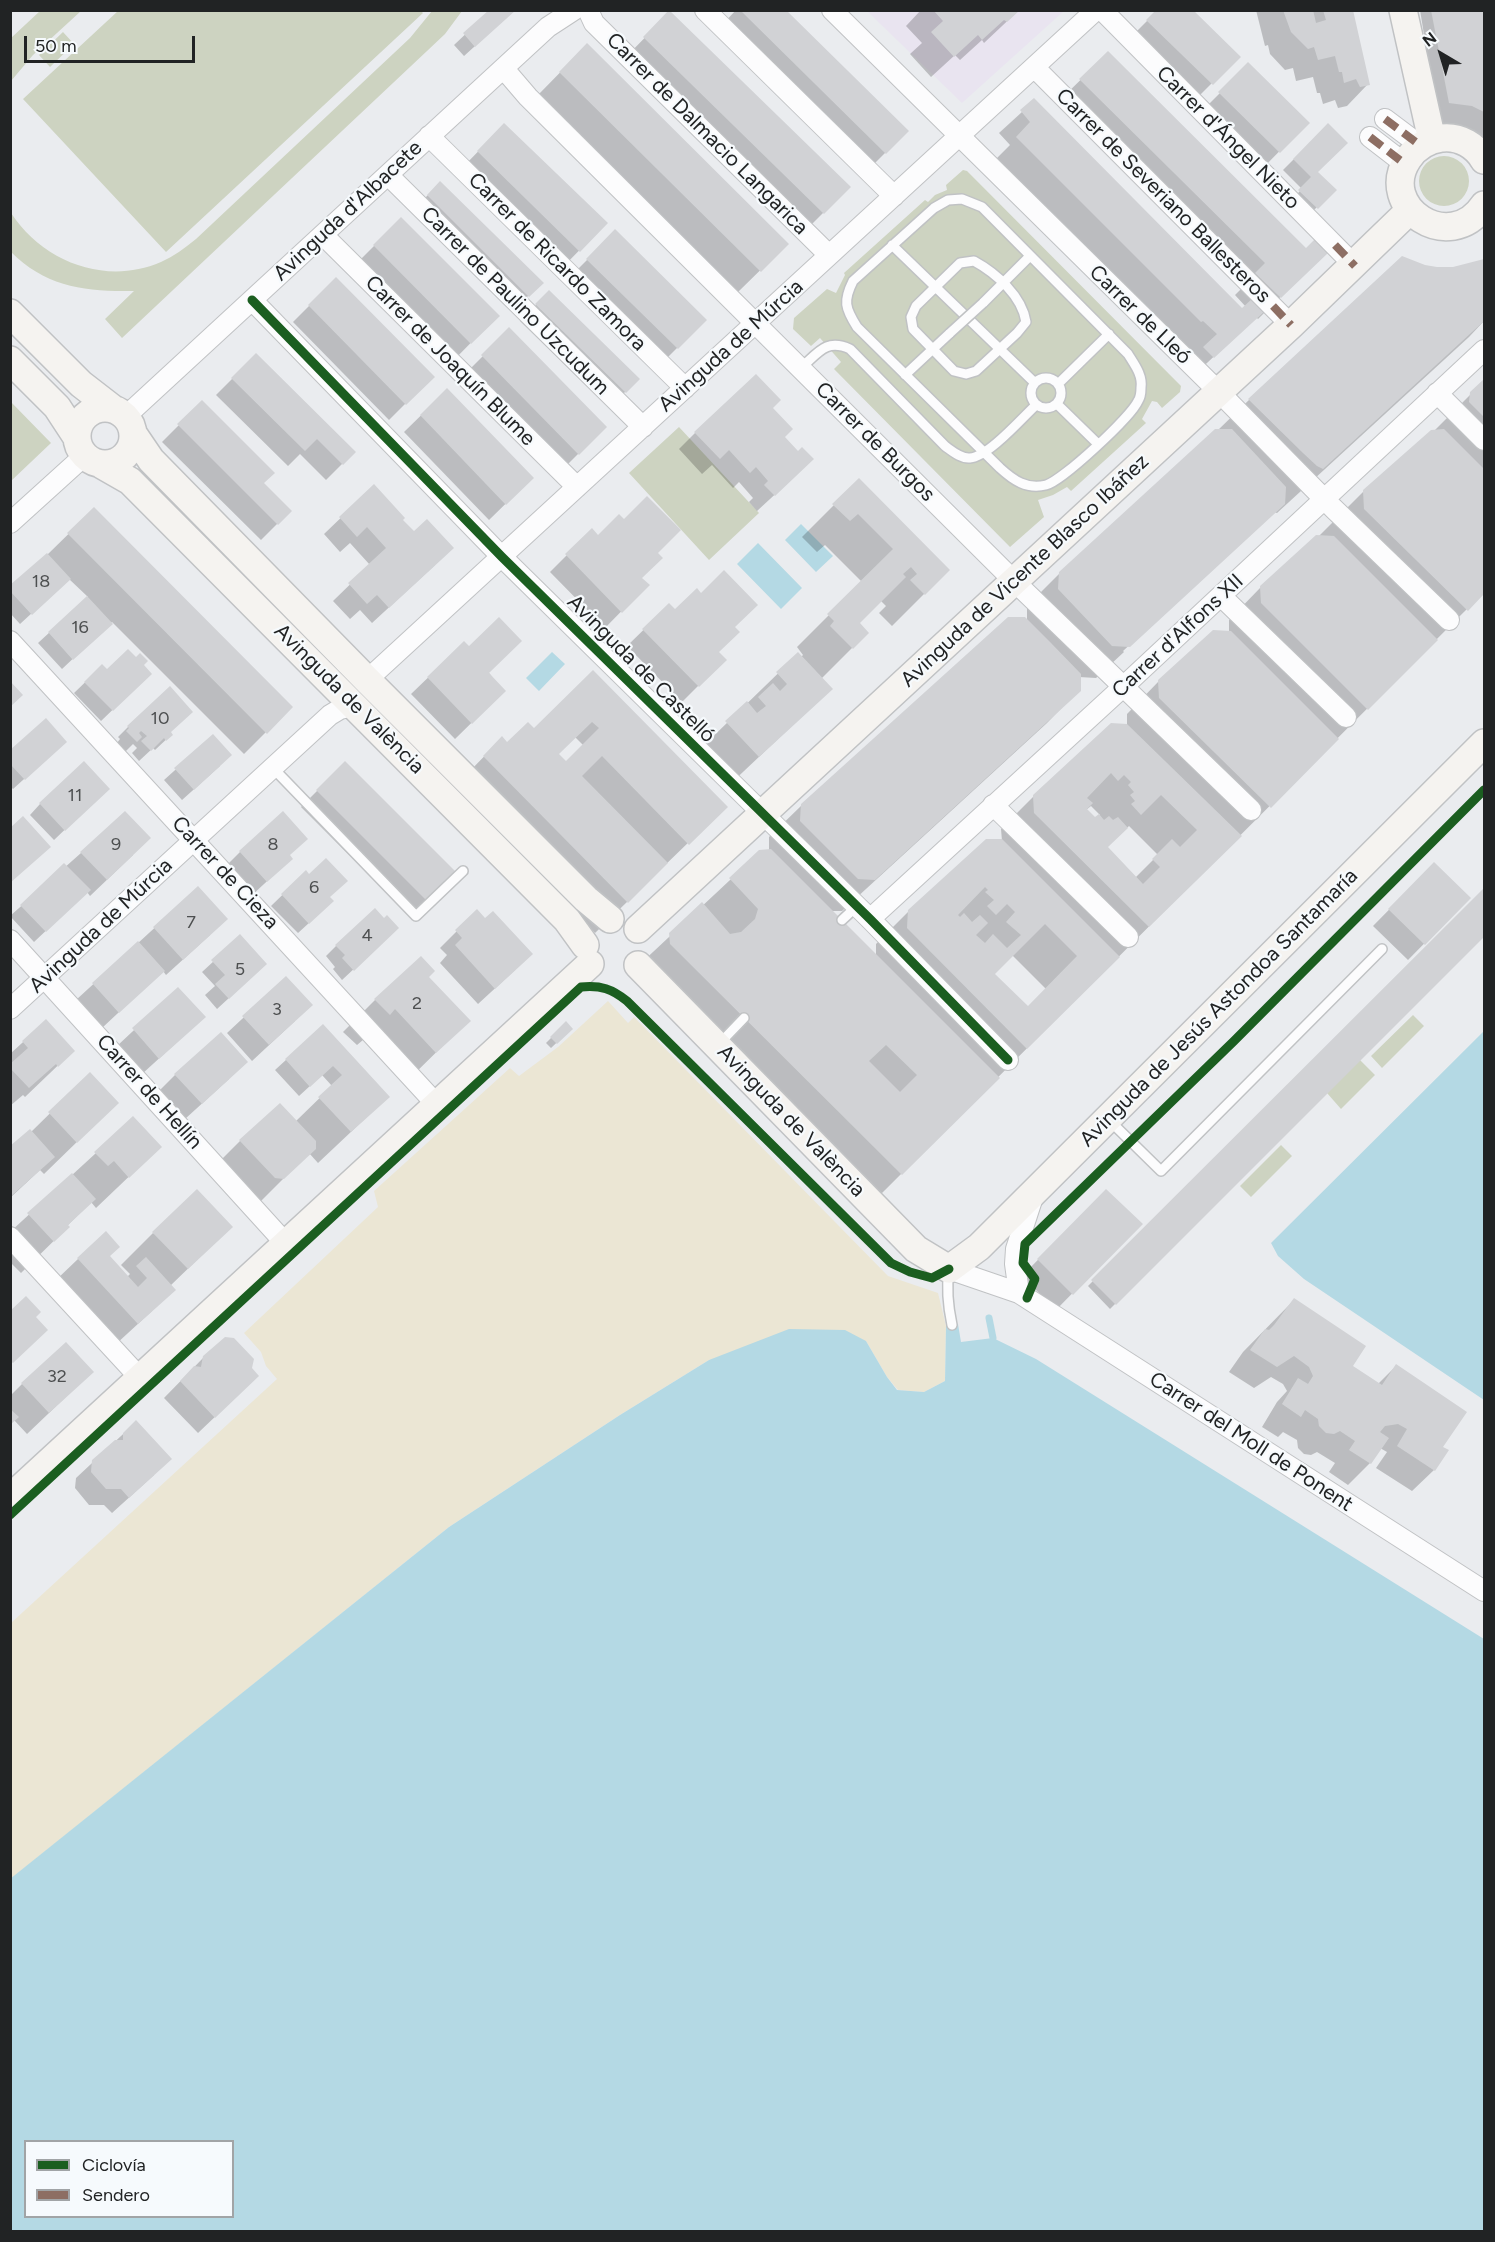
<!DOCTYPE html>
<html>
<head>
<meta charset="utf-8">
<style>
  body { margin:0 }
  #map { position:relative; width:1495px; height:2242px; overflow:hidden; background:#eaecef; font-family:Figtree,sans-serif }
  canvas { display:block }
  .frame { position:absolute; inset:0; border:12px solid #212324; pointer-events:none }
  .legend { position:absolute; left:24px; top:2140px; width:210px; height:78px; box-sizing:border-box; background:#f6fafd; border:2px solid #a1a4a6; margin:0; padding:8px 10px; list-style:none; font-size:18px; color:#212324 }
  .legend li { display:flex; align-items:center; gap:12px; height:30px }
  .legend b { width:30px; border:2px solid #a1a4a6 }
  .north { position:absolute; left:1411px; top:24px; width:60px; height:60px; -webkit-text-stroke:4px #f6fafd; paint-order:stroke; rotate:322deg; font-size:16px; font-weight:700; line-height:24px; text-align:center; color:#212324 }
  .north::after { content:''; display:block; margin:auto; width:21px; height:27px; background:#212324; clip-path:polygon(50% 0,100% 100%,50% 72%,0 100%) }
  .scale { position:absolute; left:24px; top:36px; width:171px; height:27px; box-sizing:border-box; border:3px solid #212324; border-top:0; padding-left:8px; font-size:18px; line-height:21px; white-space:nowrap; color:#212324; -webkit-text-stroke:4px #f6fafd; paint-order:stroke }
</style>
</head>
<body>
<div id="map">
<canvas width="1495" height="2242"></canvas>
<div class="frame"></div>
<ul class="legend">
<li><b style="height:8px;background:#1b5e20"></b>Ciclovía</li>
<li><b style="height:8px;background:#8d6e63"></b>Sendero</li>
</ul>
<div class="north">N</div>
<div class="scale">50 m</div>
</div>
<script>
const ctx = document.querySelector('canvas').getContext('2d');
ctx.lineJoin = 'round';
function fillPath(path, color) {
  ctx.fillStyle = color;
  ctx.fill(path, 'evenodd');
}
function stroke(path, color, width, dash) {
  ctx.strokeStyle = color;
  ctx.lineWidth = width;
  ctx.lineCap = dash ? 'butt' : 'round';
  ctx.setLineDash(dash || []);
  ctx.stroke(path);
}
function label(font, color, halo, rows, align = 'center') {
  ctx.font = font + ' Figtree,sans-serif';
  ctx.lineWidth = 4.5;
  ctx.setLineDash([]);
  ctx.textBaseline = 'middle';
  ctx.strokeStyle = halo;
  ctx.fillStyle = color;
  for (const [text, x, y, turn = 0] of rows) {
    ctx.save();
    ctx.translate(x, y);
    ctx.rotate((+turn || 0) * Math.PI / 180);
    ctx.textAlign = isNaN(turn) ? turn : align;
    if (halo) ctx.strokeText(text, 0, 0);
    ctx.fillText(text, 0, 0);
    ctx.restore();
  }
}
fillPath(new Path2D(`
  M867,11h197l-102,92z`), '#e9e4f0');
fillPath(new Path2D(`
  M420,10l3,3 -257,239 -143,-153 95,-88z
  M40,11h41l-48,44 -22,26v-43z
  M432,11h30l-17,23 -18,17 -305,287 -17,-19 29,-28c-48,1 -88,-4 -123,-39v-39c32,49 95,73 150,49 13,-6 24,-14 35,-23l214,-201z
  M63,32l11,12 -24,23 -11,-12z
  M1419 181a25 25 0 1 1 50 0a25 25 0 1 1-50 0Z
  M963,170l4,1 214,215 -1,6 -18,16 -5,-6 -5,-1 -10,18 4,4 -75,68 -4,-4 -14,8 -15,5 6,17 -34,30 -176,-178 7,-7 -21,-24 -9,8 -18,-17 1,-11 33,-29 9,4 9,-18 -1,-2 81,-73 3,2 7,-7 12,-5 -1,-5z
  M11,402l40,41 -40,38z
  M679,427l80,86 -50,47 -80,-87z
  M1413,1015l11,11 -42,42 -11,-12z
  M1360,1060l15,15 -34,34 -14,-16z
  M1281,1145l11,11 -41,41 -11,-11z`), '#cdd3c1');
fillPath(new Path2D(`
  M608,1001l20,22 6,-6 254,259 50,17 8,33 -1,55 -21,11 -26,-2 -11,-13 -21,-36 -157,19 -89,55 -171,112 -438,352v-256l266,-244 -11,-13 -5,-14 -17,-19 134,-126 -4,-16 136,-123 9,8 39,-29z`), '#ebe6d4');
fillPath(new Path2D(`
  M801,524l32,32 -17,16 -31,-32z
  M758,543l44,45 -21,21 -44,-45z
  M552,652l13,12 -26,27 -13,-13z
  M1484,1031v369l-180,-121 -26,-23 -7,-13z
  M958,1324l3,18 32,-4 43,21 448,280v592h-1473l-1,-352 439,-352 171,-112 89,-55 80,-31 56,1 21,11 21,36 10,13 27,2 21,-11 1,-55zM26,2142h206v74h-206z`), '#b4d9e4');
fillPath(new Path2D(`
  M491,10h24l-51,46 -10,-11z
  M736,10h48l123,121 -38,38 -147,-144z
  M921,10h98l-35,33 -2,-3 -22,20 -5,-5 -24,22 -21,-23 12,-11 -16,-17z
  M1158,10l80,47 -43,43 -64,-63z
  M1256,10h96l16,74 -21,22 -9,2 -3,-8 -12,4 -3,-11h-3l-4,-16 -17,4 -3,-13 -8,2 -15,-16 -2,-9 -3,1z
  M1420,10h64v163l-24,-26 -53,-67 21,-21z
  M670,12l179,175 -48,48 -178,-175z
  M587,45l200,199 -49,48 -199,-198z
  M1108,53l198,197 20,2 -68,67 -2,-2 -65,61 -8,-8 13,-14 -201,-196 15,-15 -11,-12 35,-32 208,209 4,-3 -11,-12 9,-9 -186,-184z
  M1248,65l59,58 -44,45 -60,-58z
  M504,125l102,98 -43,44 -101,-99z
  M1328,125l-12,47 18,18 -28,28 -17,-16 13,-13 -19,-19z
  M440,183l101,100 -29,29 -101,-100z
  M401,219l96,97 -43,44 -96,-98z
  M615,232l90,88 -44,44 -90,-88z
  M1484,260v61l-15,16 -192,176 -3,-1 -20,18 -131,121 1,1 -28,26 -17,-1v13l-32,33 -205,188h-12l46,46v-13l33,-33 93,-70 -1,-12 33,-33 93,-70v-12l32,-33 70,-49v-12l32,-33 57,-50 46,-46 70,-60 50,-50v211l-615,614 -231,-240 122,-114 9,-1v-14l33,-32 225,-184v-15l33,-33 158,-143 31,-30 176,-134 12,3 35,-4zM1091,806l9,9 -5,4 -9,-9zM1129,826l29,29 -23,23 -28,-31zM1012,955l34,34 -18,19 -35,-34z
  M336,279l96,98 -43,43 -96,-98z
  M549,292l89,87 -29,29 -89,-87z
  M509,330l96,97 -43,43 -96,-97z
  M256,355l98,97 -28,28 -26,-26 -12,12 -72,-71z
  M447,390l85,88 -43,42 -85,-88z
  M202,402l60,81 28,28 -29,29 -99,-98z
  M771,408l25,67 -39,36 -8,-9 4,-4 -14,-16 -6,6 -21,-23 -10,9 -23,-25 16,-16z
  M859,480l89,90 -56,56 -13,-13 7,-7 -6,-6 -22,23 9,10 -46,46 10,10 -105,99 -31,-34 103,-100 3,3 2,-2 -6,-8 65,-65 -37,-37 -8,7 -15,-15z
  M374,486l61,79 -63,58 -12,-13 -10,9 -17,-18 37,-36 -20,-22 -10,9 -16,-18z
  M94,509l197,198 -47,47 -132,-132 -50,47 -24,-26 50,-46 -19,-18 -49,45 -10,-11v-26l37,-32z
  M624,521l32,32 -16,25 7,7 -42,43 -55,-56 42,-42 6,7z
  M669,605l6,6 58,16 -16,25 7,8 -42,42 -55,-56z
  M464,643l40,48 -49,48 -44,-45z
  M142,665l8,9 -49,47 -27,-28 28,-27 5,5z
  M593,672l132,135 -130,126 -99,-100 21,-22 -49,-38 34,-35 5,6 27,-14zM575,737l8,8 -26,26v-17z
  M128,727l41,5 2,3 -16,15 -2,-2 -14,13 -7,-8 5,-5 -4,-4 -8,8 -8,-9 3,-4 -2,-2z
  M213,736l7,30 -38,34 -18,-20z
  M10,752h44l-41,37 -3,-3z
  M345,763l110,110 -44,44 -110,-110z
  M97,799l-43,41 -24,-25 10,-11z
  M240,852l49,4 2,3 -41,38 -26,-29z
  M81,853l52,2 -43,41 -3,-4 -53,50 -24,-26z
  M1434,864l35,34 -61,62 -35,-34z
  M306,872l22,26 -7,14 -23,21 -27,-27z
  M198,888l12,47 -44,40 -3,-4 -61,57 -26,-28z
  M1484,890v45l-374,374 -22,-23z
  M477,911l8,9 30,50 -37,34 -38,-41 7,-8 -7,-7z
  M384,920l2,19 -44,41 -9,-11 2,-2 -9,-11 10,-10z
  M240,937l14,38 -37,34 -12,-14 10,-9 -13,-14z
  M427,977l41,44 -64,63 -41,-44 -6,5 -14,-13 32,-32z
  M286,978l9,43 -43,40 -25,-28z
  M178,989l9,44 -45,41 -25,-28z
  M46,1021l27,30 -48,46 -2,-2 -13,11v-52z
  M566,1023l5,6 -20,19 -5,-5z
  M323,1026l65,71 -70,66 -9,-10 -58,58 -43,-38 32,-32 55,-19 37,-36 -10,-11 -23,21 -24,-26z
  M90,1074l27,29 -73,71 -4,-4 -30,28v-50l21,-16z
  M175,1075l54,4 -44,40 -26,-28z
  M160,1147l-64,61 -5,-6 -24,24 1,1 -47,46 -11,-11v-30l86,-79z
  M1106,1191l34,33 -84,86 -34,-34z
  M153,1233l46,25 -29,28 -18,25 -37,34 -59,-65 22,-21 30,-3 19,21 3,-3 -9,-9z
  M1294,1300l57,67 27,17 18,-18 45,81 -7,23 -22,21 -36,-23 11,-16 -7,-4 -10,15 -22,22 -19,-13 6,-9 -18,-11 -6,3 -7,-1 -6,-6 -1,-8 -14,-8 -5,5 -16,-10 15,-25 10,-11 -4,-7 -12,-7 -17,11 -25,-16 14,-20z
  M204,1357l36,36 -42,40 -34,-35z
  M22,1384l48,9 -43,41 -13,-14 -4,3v-27z
  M136,1422l18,53 -42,38 -8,-8h-15l-14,-17 1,-10z`), '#0003');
stroke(new Path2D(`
  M989,1318l4,20`), '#b4d9e4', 7);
fillPath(new Path2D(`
  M489,10h27l-41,37 -12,-14z
  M669,10l182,177 -27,27 -181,-177z
  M740,10h46l123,121 -23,23z
  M933,10h87l-13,12 -3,-2 -22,20 -4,-5 -24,22 -23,-25 12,-11z
  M1156,10h37l48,47 -28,28 -67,-65z
  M1283,10h30l3,13 10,-3 -3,-10h30l17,75 -10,2 -4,-8 -12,4 -2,-11h-3l-4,-16 -17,4 -4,-13 -6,2 -17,-17z
  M1431,10h53v102l-12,-6 -23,-3z
  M587,43l202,201 -28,28 -202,-200z
  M1108,51l198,197 9,-9 13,14 -47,45 -26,-25 10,-10 -186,-184z
  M1248,62l62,61 -30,30 -62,-61z
  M1034,98l208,210 10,-9 13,12 -51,47 -11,-11 14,-13 -14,-13 -2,1 -185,-185 14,-15 -10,-12z
  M504,123l104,100 -28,29 -103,-101z
  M1328,123l20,20 -30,29 19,18 -19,19 -20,-19 13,-13 -18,-18z
  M440,181l104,102 -15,14 -102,-102z
  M401,217l99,99 -29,28 -98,-99z
  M615,229l92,91 -29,29 -92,-90z
  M1402,256l23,9 12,2h16l31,-8v62l-161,148 -6,-3 -14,-13 -55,-54z
  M336,277l99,100 -29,28 -98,-100z
  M549,290l91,89 -14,14 -91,-89z
  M509,327l98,100 -28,28 -98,-100z
  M256,353l100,99 -13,13 -26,-26 -12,12 -74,-73z
  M756,374l25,26 -8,8 20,21 -8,8 13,14 4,-4 12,12 -39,37 -11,-11 4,-4 -12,-14 -6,6 -21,-23 -9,9 -26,-27z
  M1484,379v38l-15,-15 1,-10z
  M447,388l87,90 -28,27 -86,-90z
  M202,400l73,73 -11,10 28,28 -14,14 -101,-101z
  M1215,429h17l54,58 -1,17 -155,143 -18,-1 -54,-57 1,-17z
  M1444,429l40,40v125l-16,17 -104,-102 -1,-19 68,-60z
  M859,478l91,92 -25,25 -15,-15 7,-6 -6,-7 -8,7 3,3 -46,46 9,10 -16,16 -23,-23 4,-5 -7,-7 66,-65 -35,-35 -8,7 -18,-17z
  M374,484l31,34 -2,2 11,11 13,-12 27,29 -65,60 -12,-13 -10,9 -19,-21 38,-35 -19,-21 -10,10 -18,-20z
  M647,496l34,34 -23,23 5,5 -21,20 8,7 -28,28 -57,-59 27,-26 6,7 21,-21 5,5z
  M94,507l199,200 -26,27 -200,-201z
  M1316,535l18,1 104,104 -70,70 -107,-107 -1,-17z
  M47,553l24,26 -39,36 -22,-24v-6z
  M724,570l34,35 -23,22 5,5 -21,20 8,8 -28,27 -57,-58 27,-26 6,6 22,-21 4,5z
  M87,596l26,28 -40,36 -25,-28z
  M499,617l23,24 -33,32 17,18 -34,33 -45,-47 37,-36 5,5z
  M1008,617h17l26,26 30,31v17l-206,189 -17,-1 -58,-58 1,-17z
  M1213,630l18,1 108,108 -68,69 -112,-110 -1,-18z
  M128,649l8,8 4,-4 8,8 -4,4 8,9 -39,37 -29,-29 18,-18 5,5z
  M798,652l35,37 -74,68 -34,-36 22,-20 10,12 9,-7 -8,-9 15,-14 7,8 7,-7 -11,-12z
  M593,670l135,137 -39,38 -87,-89 -20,20 86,87 -40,40 -145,-147 19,-20 5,6 21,-20 6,6zM592,722l7,6 -33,33 -7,-7z
  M10,681l13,14 -13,12z
  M170,686l23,26 -22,20 2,3 -7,6 -2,-3 -13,13 -10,-10 6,-5 -6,-5 -2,2 3,4 -5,5 -11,-11 3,-3 -2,-2z
  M46,718l21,24 -42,38 -15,-16v-14z
  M1111,723l16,1 115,112 -93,91 -115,-114 -1,-18zM1111,773l7,8 6,-6 7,7 -3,3 6,7 -4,3 5,6 -4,3 10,11 20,-20 36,35 -17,17 -8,-8 -20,20 8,8 -17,17 -35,-37 20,-19 -10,-11 -5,3 -4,-4 -5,4 -5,-6 -4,3 -8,-8 6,-6 -6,-5z
  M213,734l19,21 -38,35 -20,-22z
  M84,761l26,28 -45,42 -26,-28z
  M345,761l112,112 -29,29 -112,-112z
  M125,811l26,27 -44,42 -27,-28z
  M283,811l25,28 -18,16 3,4 -26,23 -28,-31z
  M23,816l28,31 -41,36v-55z
  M986,839h16l118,118 -93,92 -120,-121 1,-18zM985,887l3,3 -3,2 9,8 -7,6 9,9 11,-11 8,8 -9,10 15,13 -14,13 -14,-14 -8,9 -9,-8 12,-12 -8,-8 -8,7 -8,-9 -4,4 -2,-2zM1045,924l32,32 -49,50 -33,-32z
  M771,849l229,229 -98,97 -232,-231 -1,-11 33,-31 28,32 11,-2 14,-13 3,-10 -29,-31 30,-28zM886,1045l31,30 -17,17 -31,-31z
  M326,858l22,23 -18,16 4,4 -25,23 -28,-30 25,-24 3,4z
  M1434,862l37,36 -46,47 -37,-36z
  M64,863l27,27 -45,42 -26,-27z
  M198,886l30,33 -45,41 -30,-33z
  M1484,888v49l-368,368 -25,-25z
  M375,908l9,10 3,-3 12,13 -45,43 -12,-13 3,-3 -10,-10z
  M477,909l8,9 8,-7 40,43 -38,35 -40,-44 7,-7 -7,-8z
  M240,934l27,30 -38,35 -14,-15 10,-9 -14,-15z
  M138,941l27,30 -46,42 -27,-30z
  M421,956l14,15 -6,6 42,44 -35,32 -41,-44 -5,6 -16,-16z
  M286,976l27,29 -44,40 -27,-29z
  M178,987l28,30 -47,42 -27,-31z
  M46,1019l29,32 -17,16 -2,-3 -27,24 -19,-20v-4l18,-16 -6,-7z
  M566,1021l7,8 -16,15 -7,-7z
  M323,1024l67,73 -39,35 -33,-35 24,-22 -9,-9 -23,21 -25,-28z
  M221,1032l27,30 -46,42 -28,-30z
  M90,1072l29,31 -42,40 -29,-31z
  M280,1103l36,38v8l-32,30 -9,-1 -36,-38z
  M133,1116l29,31 -33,31 -15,-17 -6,5 -14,-14z
  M30,1129l25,28 -45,40v-51z
  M72,1173l24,26 -28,26 2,2 -16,15 -27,-29z
  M197,1189l36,38 -45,42 -36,-37z
  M1106,1189l37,35 -70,71 -36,-36z
  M106,1231l14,16 -10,9 28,31 9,-9 -11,-12 10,-9 30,33 -38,34 -61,-66z
  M26,1296l15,16 -5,5 12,13 -35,33 -3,-2v-50z
  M1294,1298l72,48 -13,20 29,19 14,-21 71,48 -24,35 6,3 -14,21 -38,-25 10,-17 -9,-5 -13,2 -5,6 9,6 -18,26 -22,-14 6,-9 -15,-10 -6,3 -8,-1 -7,-7 -1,-7 -13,-9 -4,7 -19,-13 16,-26 10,6 5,-8 -4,-9 -15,-11 -17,11 -27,-17 15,-21 4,1 5,-5z
  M225,1337l9,1 20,21 -2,9 7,8 -44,42 -35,-37 14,-15 7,1 2,-11z
  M66,1342l28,30 -45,41 -28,-30z
  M10,1409l9,8 -9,8z
  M136,1420l36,39 -43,39 -8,-9h-15l-15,-17 1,-12 23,-20h8v-7z`), '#d1d2d5');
const lane = new Path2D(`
  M962,199l20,8 146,147c6,10 15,21 13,34 0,4 -1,10 -3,13 -7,16 -76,80 -92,84 -19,5 -33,-5 -46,-17l-143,-141c-12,-19 -14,-26 -4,-46l81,-73 14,-8z
  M892,245l143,138
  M974,261c22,12 48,35 52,61l-9,11 -41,38 -10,3 -12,-3 -41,-42 -2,-12 5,-11 44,-43z
  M983,303l47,-47
  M801,368c17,-15 25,-30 49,-19l95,97c7,5 16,13 25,12 18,-1 52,-40 66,-53
  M905,375l45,-42
  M1031 393a15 15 0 1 1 30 0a15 15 0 1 1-30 0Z
  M1058,384l51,-50
  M1057,404l41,40
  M273,768l143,148 47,-45
  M842,920l15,-14
  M719,1044l25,-26
  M1110,1121l51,50 221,-222
  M949,1271c-3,19 -1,35 3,54`);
const street = new Path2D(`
  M588,10l6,13 235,232
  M705,10l189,186
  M832,10l387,382 114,116 116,112
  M1102,10l253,256
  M1034,67l257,258
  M504,69l24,28 486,484 237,229
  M1385,119l36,27
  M429,136l256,252
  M1370,137l35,27
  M388,175l255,252
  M323,235l254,252
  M252,300l250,257 368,362 138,141
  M1437,393l47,47
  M126,416l422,-389 26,-17
  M10,523l74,-67
  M1221,596l125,121
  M10,641l428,465
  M367,680l729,-670
  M993,805l135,132
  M870,919l254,-233 360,-336
  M10,940l277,305
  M10,1009l320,-294 10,-6 15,-4
  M10,1237l131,142
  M949,1269l70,24 465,298
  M1019,1293l-4,-29 1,-15 17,-52`);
const secondary = new Path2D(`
  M1403,10l29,130
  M1484,160c-8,-14 -24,-24 -42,-22 -14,2 -26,9 -34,21 -32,48 42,97 76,46
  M10,313l71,71 31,24
  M10,360l47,47 19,29
  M77 436a28 28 0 1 1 56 0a28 28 0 1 1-56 0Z
  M134,435l17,25 216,220 219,219 24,20
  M102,465l28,16 437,439 18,25
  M638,929l653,-604 119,-115
  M638,965l278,284 33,20 30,-22 505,-504
  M10,1498l580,-534`);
stroke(lane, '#c0c2c4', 12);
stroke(street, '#c0c2c4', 22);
stroke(secondary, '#c0c2c4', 30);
stroke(lane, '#fcfcfd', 9);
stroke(street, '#fcfcfd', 20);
stroke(secondary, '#f5f3f0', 27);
const laneBridge = new Path2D(`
  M950,333l33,-30`);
stroke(laneBridge, '#c0c2c4', 12, []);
stroke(laneBridge, '#fcfcfd', 9);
stroke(new Path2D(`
  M1385,119l36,27
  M1370,137l35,27
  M1335,245l20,21
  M1273,306l18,19`), '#8d6e63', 8, [15, 8]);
stroke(new Path2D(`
  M252,300l250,257 368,362 138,141
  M1027,1298l8,-19 -12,-16 2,-19 209,-203 250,-251
  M10,1515l571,-528c20,-2 31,2 46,14l264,262 19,9 22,6 17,-9`), '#1b5e20', 9);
label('18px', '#4d4f50', null, [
  ["18",41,582],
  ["16",80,628],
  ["10",160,719],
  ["11",75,796],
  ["9",116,845],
  ["8",273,845],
  ["6",314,888],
  ["7",191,923],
  ["4",367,936],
  ["5",240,970],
  ["2",417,1004],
  ["3",277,1010],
  ["32",57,1377]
]);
label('21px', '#212324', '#f6fafd', [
  ["Carrer de Dalmacio Langarica",707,134,45],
  ["Carrer d'Ángel Nieto",1228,138,45],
  ["Carrer de Severiano Ballesteros",1163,196,45],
  ["Avinguda d'Albacete",348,211,-43],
  ["Carrer de Ricardo Zamora",557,262,45],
  ["Carrer de Paulino Uzcudum",515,301,45],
  ["Carrer de Lleó",1140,315,44],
  ["Avinguda de Múrcia",731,346,-42],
  ["Carrer de Joaquín Blume",450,361,45],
  ["Carrer de Burgos",875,442,45],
  ["Avinguda de Vicente Blasco Ibáñez",1025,571,-43],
  ["Carrer d'Alfons XII",1178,636,-43],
  ["Avinguda de Castelló",641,669,45],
  ["Avinguda de València",349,699,45],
  ["Carrer de Cieza",225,873,47],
  ["Avinguda de Múrcia",101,926,-43],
  ["Avinguda de Jesús Astondoa Santamaría",1219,1008,-45],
  ["Carrer de Hellín",149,1092,48],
  ["Avinguda de València",791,1121,46],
  ["Carrer del Moll de Ponent",1251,1442,33]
]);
</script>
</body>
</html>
